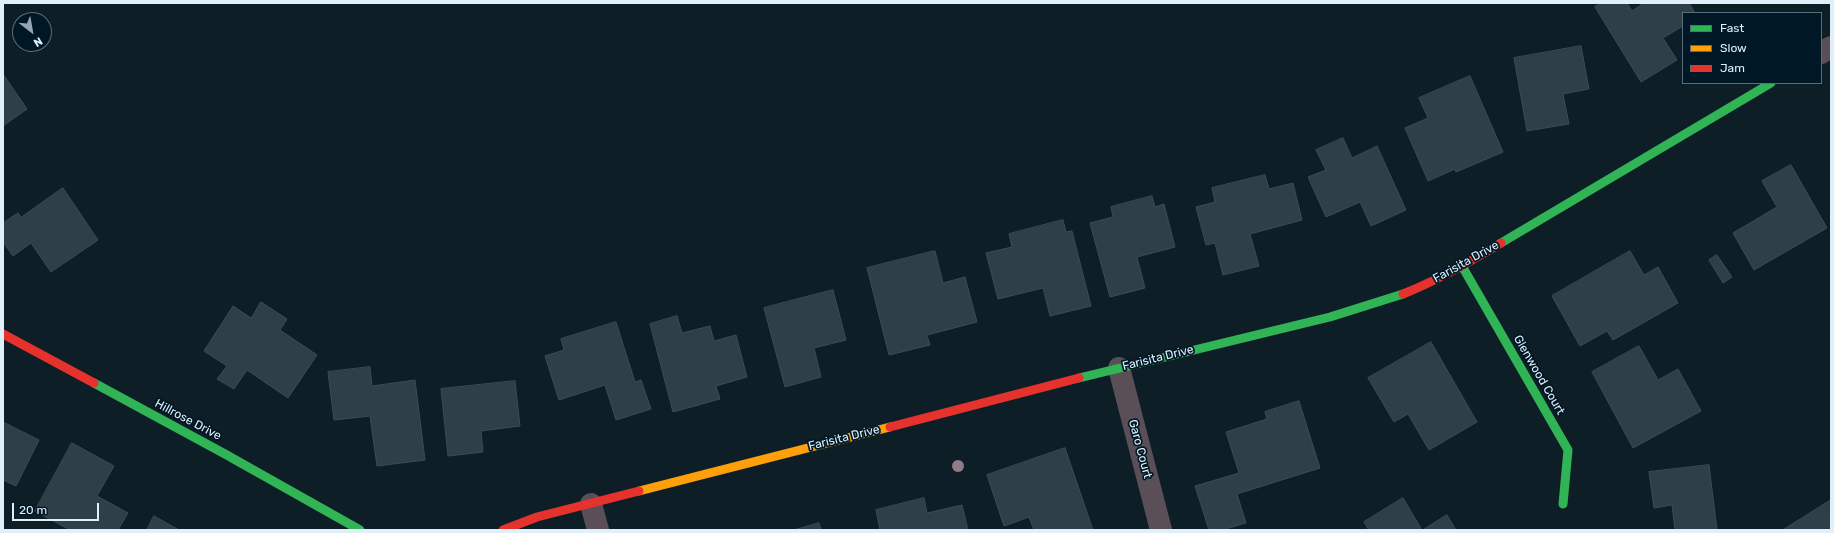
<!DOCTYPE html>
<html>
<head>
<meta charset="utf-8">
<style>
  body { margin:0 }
  #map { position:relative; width:1834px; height:533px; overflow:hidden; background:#0e1e26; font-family:Rubik,sans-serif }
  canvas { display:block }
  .frame { position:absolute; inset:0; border:4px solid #dff0fa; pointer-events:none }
  .legend { position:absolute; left:1682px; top:12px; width:140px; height:72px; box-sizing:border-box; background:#001826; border:1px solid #596e7b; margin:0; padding:5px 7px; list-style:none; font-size:12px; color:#dff0fa }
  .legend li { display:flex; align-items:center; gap:8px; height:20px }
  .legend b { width:20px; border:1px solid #596e7b }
  .north { position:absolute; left:12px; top:12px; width:40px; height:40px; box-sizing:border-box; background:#001826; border:1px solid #596e7b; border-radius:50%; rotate:149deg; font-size:11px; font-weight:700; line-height:16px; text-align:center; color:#dff0fa }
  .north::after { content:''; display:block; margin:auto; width:14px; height:18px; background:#96a6b0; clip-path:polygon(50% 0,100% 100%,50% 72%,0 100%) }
  .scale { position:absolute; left:12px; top:503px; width:87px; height:18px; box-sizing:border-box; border:2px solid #dff0fa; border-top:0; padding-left:5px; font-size:12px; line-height:14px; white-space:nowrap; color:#dff0fa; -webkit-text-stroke:3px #001826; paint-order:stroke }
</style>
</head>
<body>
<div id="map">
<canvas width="1834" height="533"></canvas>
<div class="frame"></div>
<ul class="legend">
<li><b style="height:5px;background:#30b455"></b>Fast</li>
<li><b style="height:5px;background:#ff9f0a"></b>Slow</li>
<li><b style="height:5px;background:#e5322d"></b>Jam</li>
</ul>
<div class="north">N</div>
<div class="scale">20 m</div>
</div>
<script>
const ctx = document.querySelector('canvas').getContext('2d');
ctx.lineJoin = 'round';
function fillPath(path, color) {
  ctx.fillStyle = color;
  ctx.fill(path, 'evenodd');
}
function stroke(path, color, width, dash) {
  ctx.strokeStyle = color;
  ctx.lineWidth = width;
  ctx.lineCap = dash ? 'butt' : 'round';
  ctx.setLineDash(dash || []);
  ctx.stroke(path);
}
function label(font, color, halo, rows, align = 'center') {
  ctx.font = font + ' Rubik,sans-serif';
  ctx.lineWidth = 3.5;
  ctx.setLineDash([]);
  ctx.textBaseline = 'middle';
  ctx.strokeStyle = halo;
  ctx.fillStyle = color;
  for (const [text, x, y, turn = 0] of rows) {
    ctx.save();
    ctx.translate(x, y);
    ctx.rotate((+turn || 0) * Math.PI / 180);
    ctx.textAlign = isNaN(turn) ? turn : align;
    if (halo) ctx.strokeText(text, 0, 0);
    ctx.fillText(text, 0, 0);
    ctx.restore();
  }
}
const building = new Path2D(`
  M1601,3h26l5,8 12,-8h45l6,10h-12v13l-20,12 14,22 -36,22 -46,-75z
  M1581,46l8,43 -26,5 6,30 -42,7 -13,-73z
  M3,74l24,35 -24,17z
  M1470,76l33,76 -47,20 -1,-3 -27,12 -23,-53 23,-10 -9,-20z
  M1343,138l9,20 25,-12 29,64 -35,16 -11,-24 -34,15 -18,-40 18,-7 -10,-20z
  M1791,165l36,63 -73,42 -21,-37 44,-26 -15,-26z
  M1265,175l4,14 24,-6 9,37 -52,14 9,32 -36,9 -8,-32 -9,2 -10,-38 19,-5 -3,-14z
  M63,188l35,52 -47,32 -20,-29 -18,13 -10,-14v-19l15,-10 3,4z
  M1152,196l3,11 9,-3 11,43 -38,10 8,31 -35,9 -20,-74 23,-6 -2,-10z
  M1063,220l3,12 6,-1 19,75 -41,10 -7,-28 -45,11 -12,-46 26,-6 -3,-13z
  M935,251l8,32 22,-6 12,45 -50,13 3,10 -41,10 -22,-87z
  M1630,251l14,24 14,-8 20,36 -65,37 -6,-9 -27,15 -28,-50z
  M1717,255l15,22 -9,6 -14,-23z
  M833,290l13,50 -32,8 7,29 -36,10 -21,-79z
  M261,302l26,17 -7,11 37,25 -29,43 -41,-28 -13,19 -17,-10 10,-13 -23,-15 29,-45 18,12z
  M677,316l5,17 28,-7 4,15 22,-6 11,42 -31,9 4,13 -47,13 -23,-88z
  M616,322l19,60 6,-2 10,29 -35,11 -11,-35 -46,15 -14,-44 19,-6 -3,-11z
  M1431,342l46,80 -48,28 -21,-36 -14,8 -26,-44z
  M1639,346l19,34 20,-11 23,42 -68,37 -41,-76z
  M370,367l2,19 43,-6 10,80 -48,6 -7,-50 -36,4 -6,-48z
  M515,381l5,45 -39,5 2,21 -35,4 -7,-67z
  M1299,401l21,67 -83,26 9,29 -24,7h-13l-14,-44 44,-13 -13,-41 41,-13 -2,-7z
  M3,422l36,18 -23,46 -13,-6z
  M72,443l42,23 -17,30 31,17 -10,17h-48l-35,-19z
  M1065,448l28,82h-59l-5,-13 -25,9 -17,-51z
  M1709,465l8,65h-42l-3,-25 -18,3 -5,-36z
  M924,498l3,15 35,-8 6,25h-88l-4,-20z
  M1403,498l19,32h-53l-5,-8z
  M1831,500v30h-48z
  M1447,515l9,15h-33z
  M154,516l25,14h-32z
  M819,523l2,7h-27z`);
fillPath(building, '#2e3f47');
stroke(building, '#3e4b52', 1);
stroke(new Path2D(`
  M1821,53l10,-6
  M1119,368l42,162
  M591,504l7,26`), '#5a4f56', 22);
stroke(new Path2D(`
  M1501,243l270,-160
  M1462,266l106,184 -5,54
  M1079,378l251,-61 73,-23
  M94,383l131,71 135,76`), '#30b455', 9);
stroke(new Path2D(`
  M639,491l251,-64`), '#ff9f0a', 9);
stroke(new Path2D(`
  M1403,294c35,-14 67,-32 98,-51
  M3,334l91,49
  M890,427l189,-49
  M503,530l34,-13 102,-26`), '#e5322d', 9);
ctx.fillStyle = '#927b88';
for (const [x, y] of [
  [958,466]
]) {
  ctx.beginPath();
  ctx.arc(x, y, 6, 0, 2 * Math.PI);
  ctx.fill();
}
label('12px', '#dff0fa', '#001826', [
  ["Farisita Drive",1466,262,-29],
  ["Farisita Drive",1158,358,-14],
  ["Glenwood Court",1539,375,60],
  ["Hillrose Drive",188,420,28],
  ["Farisita Drive",844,438,-14],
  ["Garo Court",1140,449,75]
]);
</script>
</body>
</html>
